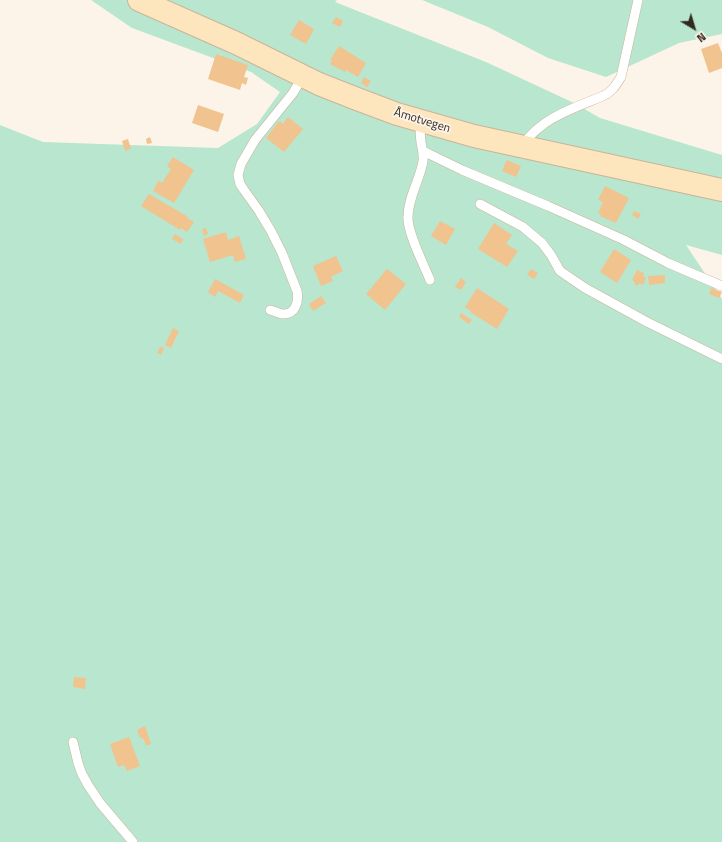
<!DOCTYPE html>
<html>
<head>
<meta charset="utf-8">
<style>
  body { margin:0 }
  #map { position:relative; width:722px; height:842px; overflow:hidden; background:#fdf4e9; font-family:"Titillium Web",sans-serif }
  canvas { display:block }
  .north { position:absolute; left:674px; top:8px; width:40px; height:40px; -webkit-text-stroke:3px #fdf4e9; paint-order:stroke; rotate:142deg; font-size:11px; font-weight:700; line-height:16px; text-align:center; color:#31291e }
  .north::after { content:''; display:block; margin:auto; width:14px; height:18px; background:#31291e; clip-path:polygon(50% 0,100% 100%,50% 72%,0 100%) }
</style>
</head>
<body>
<div id="map">
<canvas width="722" height="842"></canvas>
<div class="north">N</div>
</div>
<script>
const ctx = document.querySelector('canvas').getContext('2d');
ctx.lineJoin = 'round';
function fillPath(path, color) {
  ctx.fillStyle = color;
  ctx.fill(path, 'evenodd');
}
function stroke(path, color, width, dash) {
  ctx.strokeStyle = color;
  ctx.lineWidth = width;
  ctx.lineCap = dash ? 'butt' : 'round';
  ctx.setLineDash(dash || []);
  ctx.stroke(path);
}
function label(font, color, halo, rows, align = 'center') {
  ctx.font = font + ' "Titillium Web",sans-serif';
  ctx.lineWidth = 3.5;
  ctx.setLineDash([]);
  ctx.textBaseline = 'middle';
  ctx.strokeStyle = halo;
  ctx.fillStyle = color;
  for (const [text, x, y, turn = 0] of rows) {
    ctx.save();
    ctx.translate(x, y);
    ctx.rotate((+turn || 0) * Math.PI / 180);
    ctx.textAlign = isNaN(turn) ? turn : align;
    if (halo) ctx.strokeText(text, 0, 0);
    ctx.fillText(text, 0, 0);
    ctx.restore();
  }
}
fillPath(new Path2D(`
  M91,0h246l-2,2 151,60 88,41 26,15 122,37v100l-36,-10 36,54v543h-722v-717l43,17 175,6 39,-24 23,-32 -29,-20 -119,-44z
  M422,0h300v34l-43,9 -73,34 -58,-19 -60,-31z`), '#b9e6ce');
fillPath(new Path2D(`
  M336,17l7,4 -3,6 -8,-4z
  M299,20l15,9 -8,15 -16,-9z
  M718,43l4,10v15l-13,5 -8,-24z
  M339,46l27,17 -8,14 -12,-7 -1,2 -15,-8 2,-3 -2,-1z
  M216,54l32,11 -4,12 4,1 -2,7 -4,-2 -2,7 -32,-11z
  M364,77l7,4 -4,6 -6,-4z
  M198,105l26,9 -6,18 -26,-9z
  M288,117l15,12 -19,23 -18,-14 13,-17 4,3z
  M150,137l2,6 -5,1 -1,-5z
  M128,139l3,10 -6,2 -3,-10z
  M173,157l21,13 -20,33 -21,-12 5,-10 4,2 9,-14 -4,-3z
  M507,160l14,6 -5,11 -14,-6z
  M605,186l24,12 -13,25 -16,-7 1,-2 -3,-1 5,-11 -5,-2z
  M149,194l39,23 -1,1 7,4 -7,10 -6,-4 -1,2 -39,-24z
  M634,211l7,3 -3,5 -6,-4z
  M440,221l15,8 -9,16 -15,-9z
  M494,223l18,12 -6,9 12,7 -11,16 -29,-18z
  M206,228l2,6 -4,2 -2,-7z
  M226,232l2,8 11,-4 7,23 -11,3 -2,-7 -23,7 -7,-23z
  M175,234l8,5 -2,5 -9,-5z
  M614,249l17,11 -14,23 -17,-11z
  M336,256l7,15 -12,6 2,4 -12,5 -8,-20z
  M387,269l19,15 -21,26 -19,-16z
  M531,269l7,4 -4,6 -7,-4z
  M637,270l7,3 -1,3 3,2 -3,7 -4,-2 -1,3 -4,-2 1,-2 -3,-2z
  M665,275v8l-16,2 -1,-9z
  M461,278l5,4 -5,8 -6,-3z
  M215,279l29,16 -4,8 -22,-12 -3,6 -7,-5z
  M477,288l32,21 -12,20 -27,-17 1,-1 -6,-4z
  M711,288l11,4 -3,6 -10,-4z
  M321,296l5,7 -13,8 -4,-7z
  M461,313l11,7 -3,4 -10,-7z
  M173,328l6,3 -8,17 -6,-3z
  M160,347l4,1 -3,7 -4,-2z
  M74,677l12,1 -1,11 -12,-2z
  M145,726l6,18 -5,2 -2,-7h-2v-2l-2,1 -3,-8z
  M129,737l11,29 -13,5 -3,-6 -6,2 -8,-23z`), '#f1c38e');
const service = new Path2D(`
  M420,121c0,7 0,14 1,21 1,6 3,13 2,19 -3,19 -15,36 -15,56 -1,15 16,48 22,63
  M523,145c18,-27 51,-37 80,-49 9,-4 13,-11 18,-19l17,-77
  M423,151l39,19 86,36 76,34 44,23 54,23
  M480,204l43,23 19,16 9,12 9,16 25,17 62,34 75,37
  M270,310c4,1 8,3 12,4 14,1 17,-13 15,-23l-15,-38 -11,-22 -12,-20 -15,-21 -4,-6 -2,-9 3,-11 14,-24 38,-47 10,-17
  M73,742l5,21 4,11 6,11 12,18 33,39`);
const secondary = new Path2D(`
  M139,0l97,43 83,41 38,15 40,15 77,22 248,54`);
stroke(service, '#c9b499', 10);
stroke(secondary, '#c9b499', 24);
stroke(service, '#fff', 9);
stroke(secondary, '#fde5bd', 22);
label('12px', '#31291e', '#fdf4e9', [
  ["Åmotvegen",422,121,17]
]);
</script>
</body>
</html>
